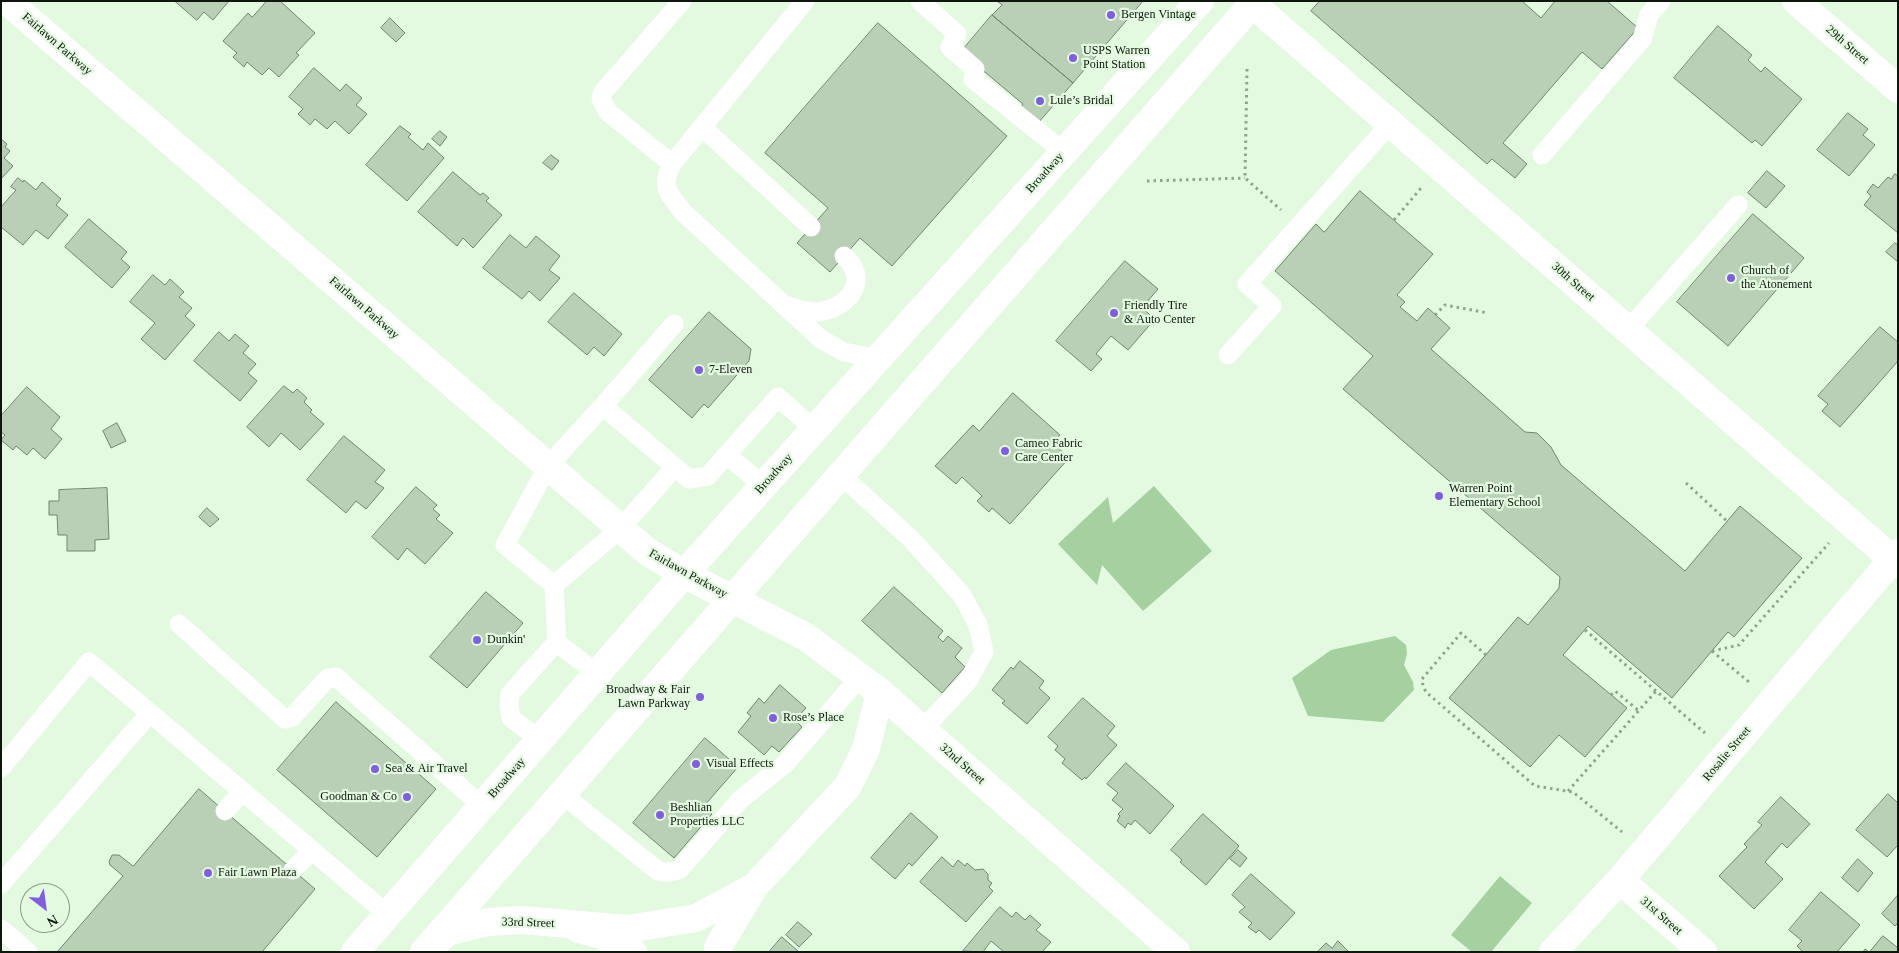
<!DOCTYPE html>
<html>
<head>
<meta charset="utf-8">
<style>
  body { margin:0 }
  #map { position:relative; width:1899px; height:953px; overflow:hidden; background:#e3fae0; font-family:Georgia,serif }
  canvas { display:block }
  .frame { position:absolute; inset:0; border:2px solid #0e160e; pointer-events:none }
  .north { position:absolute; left:20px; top:883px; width:50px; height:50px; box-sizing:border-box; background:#e3fae0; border:1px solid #8e9f8c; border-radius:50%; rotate:150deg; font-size:14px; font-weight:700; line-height:20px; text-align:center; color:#0e160e }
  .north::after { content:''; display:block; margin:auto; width:18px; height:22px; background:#805fda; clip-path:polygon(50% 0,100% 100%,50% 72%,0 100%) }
</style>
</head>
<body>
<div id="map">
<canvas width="1899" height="953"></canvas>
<div class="frame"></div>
<div class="north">N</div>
</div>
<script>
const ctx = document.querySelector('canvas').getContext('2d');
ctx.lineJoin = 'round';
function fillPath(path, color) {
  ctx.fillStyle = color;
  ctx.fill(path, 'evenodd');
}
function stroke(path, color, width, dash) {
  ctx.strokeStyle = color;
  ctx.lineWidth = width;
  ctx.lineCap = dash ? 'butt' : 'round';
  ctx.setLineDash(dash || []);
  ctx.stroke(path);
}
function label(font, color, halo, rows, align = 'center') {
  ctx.font = font + ' Georgia,serif';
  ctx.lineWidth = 4.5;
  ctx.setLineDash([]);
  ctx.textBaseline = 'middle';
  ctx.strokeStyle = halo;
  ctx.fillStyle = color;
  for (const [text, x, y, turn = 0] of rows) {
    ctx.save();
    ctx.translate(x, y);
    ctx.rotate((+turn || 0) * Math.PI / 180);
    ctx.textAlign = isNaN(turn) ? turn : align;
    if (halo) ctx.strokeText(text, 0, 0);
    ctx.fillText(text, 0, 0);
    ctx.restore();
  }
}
fillPath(new Path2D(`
  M1154,486l58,65 -69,60 -41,-46 -5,20 -39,-41 50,-47 5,26z
  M1395,636l11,9 1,9 -3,11 9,17 1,8 -31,32 -75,-6 -16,-38 39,-28z
  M1500,876l32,27 -41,49h-19l-21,-17z`), '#a5d0a0');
const building = new Path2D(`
  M175,1h54l-16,19 -9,-8 -7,8z
  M267,1h13l35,32 -19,20 3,2 -20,22 -10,-9 -7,7 -15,-13 -3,5 -11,-10 4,-4 -14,-12 25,-28 4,4z
  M997,1h146l-70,82 -81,-68 10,-10z
  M1320,1h202l19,17 14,-17h52l31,27 -36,41 -20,-17 -79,91 24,21 -12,14 -23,-19 -5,5 -176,-153z
  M992,15l81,68 -35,40 -18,-15 3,-4 -62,-52z
  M390,18l15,15 -9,9 -15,-14z
  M878,23l129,113 -115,130 -32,-28 -30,34 -33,-29 31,-35 -63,-55z
  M1718,26l34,29 -4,5 13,12 4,-5 37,32 -40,47 -7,-6 -3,3 -78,-65z
  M314,68l26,23 6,-7 16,14 -6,7 11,9 -18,20 -14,-13 -8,8 -12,-10 -5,6 -12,-11 5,-5 -14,-12z
  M1848,113l20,16 -5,6 12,10 -26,31 -32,-26z
  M400,126l11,8 -3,3 15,13 5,-7 16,15 -37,43 -41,-36z
  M440,131l7,6 -7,9 -8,-7z
  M1,139l6,5 -2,3 5,4 -6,7 9,8 -12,13z
  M551,155l8,6 -7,9 -9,-7z
  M1767,171l18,15 -19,22 -18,-15z
  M453,172l27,23 3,-2 6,5 -3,3 16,14 -29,33 -10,-10 -6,8 -39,-34z
  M1895,174l3,2v57l-34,-28 7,-9 -4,-4 6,-8 5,4 10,-11 3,2z
  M18,178l5,4 1,-2 12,10 6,-8 19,17 -5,6 12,10 -20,24 -12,-9 -13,15 -22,-18v-20l15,-17 -5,-3z
  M1360,191l73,63 -36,41 8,7 -5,5 17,14 11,-13 22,20 -19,21 94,83 12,1 14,14 10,18 124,106 55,-65 62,52 -68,79 -6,-5 -56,66 -84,-72 -25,29 64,53 -42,49 -26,-22 -29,32 -81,-69 69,-81 10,8 31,-37 1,-11 -217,-188 30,-33 -98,-85 41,-47 8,8z
  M1753,214l51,44 -76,88 -51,-44z
  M89,219l38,33 -6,7 9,8 -18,21 -47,-41z
  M510,235l16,13 10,-12 24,20 -11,14 11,8 -20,23 -11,-10 -7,8 -39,-31z
  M1895,243l3,2v17l-12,-10z
  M1125,261l33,28 -16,19 13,11 -27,31 -17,-14 -15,18 6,5 -11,12 -35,-30z
  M153,275l12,10 5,-6 14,13 -5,5 13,11 -7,8 10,9 -30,35 -24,-21 14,-16 -25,-21z
  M574,293l48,41 -18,22 -10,-9 -7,8 -39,-33z
  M709,312l42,37 -2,12 -41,47 -4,-4 -12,14 -43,-38z
  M1880,327l18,15v19l-58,66 -18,-16 6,-7 -10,-8z
  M219,332l10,9 6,-7 14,12 -6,7 13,11 -8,9 9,8 -17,20 -46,-40z
  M284,386l9,7 4,-4 10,9 -3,4 8,8 -2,2 14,12 -24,26 -19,-17 -12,14 -22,-20z
  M27,387l33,30 -9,12 11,10 -17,20 -12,-11 -6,7 -11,-9 -3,4 -12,-10 4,-5 -4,-3v-16z
  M1013,393l47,42 -7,8 16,15 -59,66 -18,-16 -3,4 -12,-11 5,-5 -20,-19 -6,7 -21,-18 38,-41 6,6z
  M117,423l9,18 -15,7 -8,-17z
  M344,436l41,34 -10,12 9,6 -18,21 -10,-8 -10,12 -39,-33z
  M416,487l21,18 -4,4 7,6 -4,4 17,14 -28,31 -18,-16 -9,12 -26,-23z
  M107,488l2,51 -14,1v11h-28v-16h-9l-1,-20h-8v-14h10v-11z
  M207,508l12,11 -9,8 -11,-10z
  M894,587l49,44 -5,6 5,5 5,-6 14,12 -7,9 10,10 -23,26 -80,-72z
  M486,592l37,31 -56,65 -37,-31z
  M1020,661l24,20 -5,7 11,10 -23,26 -25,-21 3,-2 -13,-11 19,-23 2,2z
  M780,685l26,23 -11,12 7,7 -23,25 -7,-6 -8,9 -26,-23 13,-16 -4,-3 12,-15 5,5z
  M1083,698l32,28 -8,10 10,9 -31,34 -1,-2 -3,3 -20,-17 3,-4 -10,-9 3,-4 -10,-9z
  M336,702l100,87 -59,68 -100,-87z
  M705,738l33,29 -34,39 8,8 -38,44 -41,-35z
  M1126,763l48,43 -24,28 -15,-14 -4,5 -3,-2 -3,5 -8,-7 3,-5 -2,-2 5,-5 -11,-9 6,-7 -11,-9z
  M199,789l116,100 -53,63h-205l66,-76 -13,-11 -1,-3 3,-7h7l14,11z
  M1888,794l10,9v42l-11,12 -31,-27z
  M1781,797l29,27 -23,24 -5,-5 -17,19 18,17 -29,30 -35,-33 28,-29 -3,-3 18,-19 -4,-3z
  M911,813l27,24 -26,29 -3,-3 -14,16 -24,-21z
  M1203,814l36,32 -33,39 -26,-23 2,-2 -11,-10z
  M1238,850l9,8 -7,9 -10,-8z
  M942,857l11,10 5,-7 7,6 2,-3 8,7 8,-1 5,5v6l4,3 -3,4 4,4 -27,31 -46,-40z
  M1858,859l15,14 -15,19 -16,-14z
  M1251,874l44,39 -25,27 -11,-10 -3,3 -8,-6 4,-4 -13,-11 6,-5 -13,-12z
  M1821,892l39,33 -23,27h-34l-6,-6 5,-5 -13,-11z
  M1898,895v28l-3,3 -13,-12z
  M1000,907l12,10 4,-5 9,8 5,-5 11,10 -5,5 15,12 -9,10h-38l-13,-11 -8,11 -20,-1z
  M798,922l14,12 -13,13 -13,-12z
  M1883,936l15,12v4h-35l2,-3 4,3z
  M782,937l17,15h-30z
  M1338,941l11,11h-32l9,-9 6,5z`);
fillPath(building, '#b9cfb6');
stroke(building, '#70856e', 1);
stroke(new Path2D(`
  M1247,69l-2,109 36,32
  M1147,181l98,-3
  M1394,220l27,-32
  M1435,315l10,-10 43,8
  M1686,483l41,38
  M1585,630l120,103
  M1712,651l27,-6 90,-102
  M1712,651l37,31
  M1486,655l-25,-22 -39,46 1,7 3,6 109,94 38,6 49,40
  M1611,695l4,-4 24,20
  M1568,791l88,-100`), '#91a390', 3, [2.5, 4]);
stroke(new Path2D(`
  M805,1l-133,163c-12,24 -3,29 11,48l139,128 22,12 34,7
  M920,1l37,33 -7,13 25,22 -2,10 91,73
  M702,127l109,100
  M1542,155l100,-116 7,-24 12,-14
  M672,164l-64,-52 -7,-13 2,-7 79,-91
  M785,305c12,4 27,9 39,6 28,-7 45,-33 20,-55
  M1628,330l110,-125
  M1228,355l44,-49 -25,-22 143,-160
  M603,406l71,-82
  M727,455l37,31
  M675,467l-55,62 -66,56 -49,-40 43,-79 55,-60 86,73 19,-3 70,-79 36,32
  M841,475l70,64 51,56 16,30 6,27 -16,29 -45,48
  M554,585l3,61
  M179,624l106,95 7,-2 36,-39 8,-1 146,129
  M540,740l-29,-22 -2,-13 1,-11 43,-48h8l36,27
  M1,768l88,-106 61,51
  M562,794l96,77c8,2 14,2 22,-2l61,-70 45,-36 74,-86
  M225,811l18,-20
  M293,870l19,-20
  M1,884l149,-171 237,201
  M1,929l27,23`), '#fff', 19);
stroke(new Path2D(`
  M1249,1l649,563
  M1796,1l102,88
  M880,692l296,260
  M1620,880l83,72
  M579,929l22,6 32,17
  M718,952v-5l36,-60
  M1553,952l67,-72 278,-327`), '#fff', 28);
stroke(new Path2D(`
  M7,1l641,551 36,22 122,63 74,55 -14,57 -18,37 -94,101 -58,31 -69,11 -105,-9 -34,2 -41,10 -16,15`), '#fff', 28);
stroke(new Path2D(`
  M355,952l329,-378 516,-573
  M424,952l831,-951`), '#fff', 28);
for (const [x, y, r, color] of [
  [1111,15,5,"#805fda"],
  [1073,58,5,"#805fda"],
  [1040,101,5,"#805fda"],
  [1731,278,5,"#805fda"],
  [1114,313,5,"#805fda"],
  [699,370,5,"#805fda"],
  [1005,451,5,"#805fda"],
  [1439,496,5,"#805fda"],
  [477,640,5,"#805fda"],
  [700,697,5,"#805fda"],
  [773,718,5,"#805fda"],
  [696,764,5,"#805fda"],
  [375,769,5,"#805fda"],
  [407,797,5,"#805fda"],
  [660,815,5,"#805fda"],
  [208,873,5,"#805fda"]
]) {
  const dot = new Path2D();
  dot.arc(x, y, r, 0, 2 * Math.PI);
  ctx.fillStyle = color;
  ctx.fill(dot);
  stroke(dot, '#e3fae0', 2);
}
label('12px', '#0e160e', '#e3fae0', [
  ["Bergen Vintage",1121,15],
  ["USPS Warren",1083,51],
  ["Point Station",1083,65],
  ["Lule’s Bridal",1050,101],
  ["Church of",1741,271],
  ["the Atonement",1741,285],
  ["Friendly Tire",1124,306],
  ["& Auto Center",1124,320],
  ["7-Eleven",709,370],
  ["Cameo Fabric",1015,444],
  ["Care Center",1015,458],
  ["Warren Point",1449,489],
  ["Elementary School",1449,503],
  ["Dunkin'",487,640],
  ["Broadway & Fair",690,690,"right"],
  ["Lawn Parkway",690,704,"right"],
  ["Rose’s Place",783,718],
  ["Visual Effects",706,764],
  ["Sea & Air Travel",385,769],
  ["Goodman & Co",397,797,"right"],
  ["Beshlian",670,808],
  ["Properties LLC",670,822],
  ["Fair Lawn Plaza",218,873]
], 'left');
label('12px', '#0e160e', '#e3fae0', [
  ["Fairlawn Parkway",57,44,41],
  ["29th Street",1847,45,41],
  ["Broadway",1045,173,-48],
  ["30th Street",1573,282,41],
  ["Fairlawn Parkway",364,308,41],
  ["Broadway",774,474,-48],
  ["Fairlawn Parkway",688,574,29],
  ["Rosalie Street",1727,754,-50],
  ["32nd Street",962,764,41],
  ["Broadway",507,778,-49],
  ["31st Street",1661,916,41],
  ["33rd Street",528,923,2]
]);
</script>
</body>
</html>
